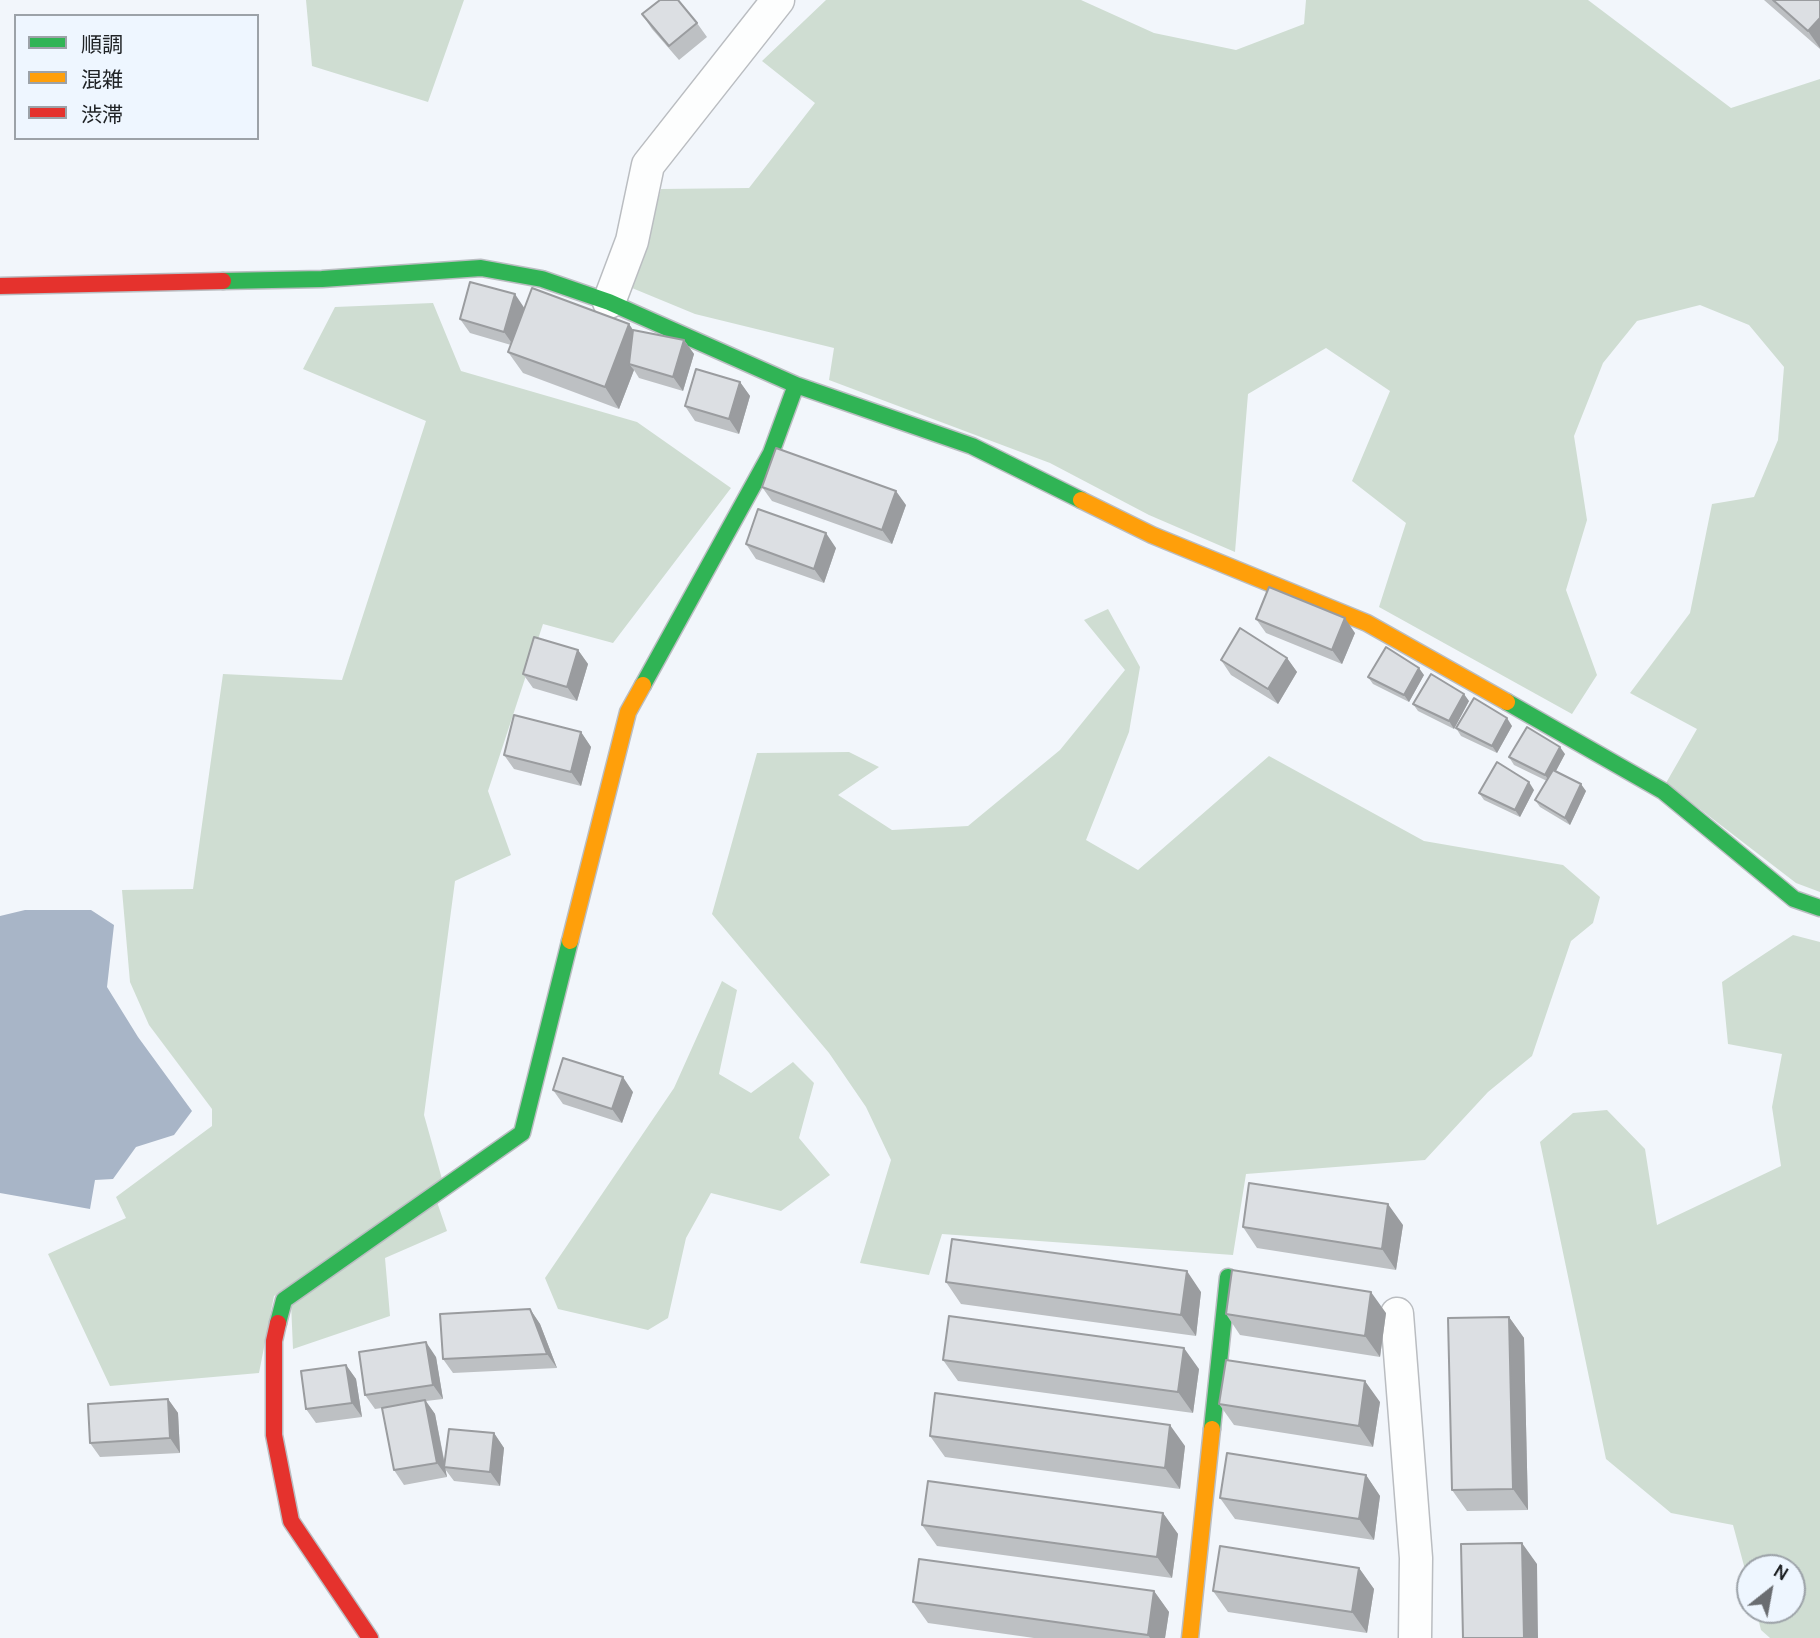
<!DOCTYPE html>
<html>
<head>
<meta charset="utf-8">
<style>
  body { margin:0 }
  #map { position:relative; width:1820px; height:1638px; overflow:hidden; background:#f2f6fb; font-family:Karla,"Noto Sans JP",sans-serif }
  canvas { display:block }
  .legend { position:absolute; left:14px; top:14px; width:245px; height:126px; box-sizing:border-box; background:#eef6ff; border:2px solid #9ca2a8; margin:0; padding:9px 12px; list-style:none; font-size:21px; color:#202326 }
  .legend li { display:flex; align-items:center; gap:14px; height:35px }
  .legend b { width:35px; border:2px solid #9ca2a8 }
  .north { position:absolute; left:1736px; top:1554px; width:70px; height:70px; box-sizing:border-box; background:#eef6ff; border:2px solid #9ca2a8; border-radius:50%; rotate:31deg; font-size:19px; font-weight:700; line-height:28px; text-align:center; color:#202326 }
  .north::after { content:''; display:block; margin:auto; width:24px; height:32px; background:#6a6d71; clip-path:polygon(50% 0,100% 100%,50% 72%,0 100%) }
</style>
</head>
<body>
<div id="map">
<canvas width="1820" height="1638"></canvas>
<ul class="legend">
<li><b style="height:9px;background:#30b455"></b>順調</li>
<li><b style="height:9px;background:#ff9f0a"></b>混雑</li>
<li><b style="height:9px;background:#e5322d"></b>渋滞</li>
</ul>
<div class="north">N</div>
</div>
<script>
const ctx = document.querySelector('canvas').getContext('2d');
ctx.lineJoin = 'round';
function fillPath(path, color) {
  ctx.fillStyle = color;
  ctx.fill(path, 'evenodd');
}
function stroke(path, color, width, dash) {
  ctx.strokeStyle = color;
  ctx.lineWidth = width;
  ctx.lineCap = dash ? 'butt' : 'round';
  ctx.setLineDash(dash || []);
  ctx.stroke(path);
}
fillPath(new Path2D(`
  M306,0h158l-36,102 -116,-36z
  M826,0h255l73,33 82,17 68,-26 2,-24h282l143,108 89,-29v813l-24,-9 -130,-100 31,-54 -67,-36 60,-80 22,-109 42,-7 24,-57 6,-73 -35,-42 -49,-20 -63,16 -34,42 -29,73 13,84 -21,70 31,85 -25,39 -193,-107 27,-84 -54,-42 38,-90 -64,-43 -78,46 -13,158 -86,-37 -99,-52 -221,-83 5,-32 -139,-34 -63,-26 29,-99 88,-1 66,-85 -53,-42z
  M433,303l28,68 176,51 94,66 -118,155 -70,-19 -55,167 23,64 -56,26 -31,234 18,64 -168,117 -15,77 -149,13 -62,-132 78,-36 -10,-21 96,-71v-17l-63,-84 -19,-43 -8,-92 71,-1 30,-215 119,6 84,-259 -123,-52 32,-62z
  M1108,609l32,58 -11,65 -43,108 52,30 131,-114 155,85 139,24 37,32 -7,26 -22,18 -39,115 -44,36 -63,68 -179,14 -13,81 -291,-21 -13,41 -69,-12 31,-103 -25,-53 -37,-54 -117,-139 45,-161 92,-1 30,15 -41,28 54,35 76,-4 92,-76 65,-80 -41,-50z
  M1793,935l27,7v696h-50l-9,-8 -5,-20h36v-42h-42v20l-17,-63 -62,-12 -65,-54 -66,-317 33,-29 34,-3 38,39 12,76 124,-59 -9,-59 10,-53 -54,-10 -6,-62z
  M722,981l15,9 -18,84 32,19 42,-31 21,21 -15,55 31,37 -49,36 -70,-18 -25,45 -18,80 -20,12 -90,-21 -13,-31 129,-190z
  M437,1202l10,29 -62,27 5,58 -97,33 -2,-46z`), '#cfddd2');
fillPath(new Path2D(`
  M25,910h66l23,15 -7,62 31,50 54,74 -18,24 -38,12 -23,32 -18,1 -5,29 -90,-16v-277z`), '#a8b5c7');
const street = new Path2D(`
  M609,302l23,-61 16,-76 130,-165
  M1397,1314l19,244 -1,80`);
const fast = new Path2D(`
  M223,281l99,-2 159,-11 61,11 67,23 187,83 176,61 109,54
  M643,685l128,-232 25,-68
  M1507,702l156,89 131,108 26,9
  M278,1323l6,-23 238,-167 48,-192
  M1212,1429l16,-152`);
const slow = new Path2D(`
  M1081,500l71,35 215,88 140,79
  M570,941l58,-229 15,-27
  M1190,1638l22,-209`);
const jam = new Path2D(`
  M0,286l223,-5
  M278,1323l-4,18v94l17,86 79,117`);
stroke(street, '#babdc1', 35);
stroke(fast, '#babdc1', 19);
stroke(slow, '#babdc1', 19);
stroke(jam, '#babdc1', 19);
stroke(street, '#fdfefe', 32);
stroke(fast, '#30b455', 16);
stroke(slow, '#ff9f0a', 16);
stroke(jam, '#e5322d', 16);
fillPath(new Path2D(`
  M1764,0h56v49z
  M642,14l55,9 10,14 -28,23 -27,-31z
  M524,308l105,16 4,6 51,10 10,14 -11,37 -44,-13 -5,-8 -15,39 -96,-36 -15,-21 3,-7 -41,-12 -10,-14z
  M740,382l10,14 -11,38 -44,-13 -10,-15z
  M762,487l144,18 -14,39 -120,-43z
  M746,544l90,4 -12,35 -68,-24z
  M1256,619l99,14 -13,31 -76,-31z
  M578,650l10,14 -11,37 -44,-13 -10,-14z
  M1287,658l10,14 -19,32 -47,-29 -10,-15z
  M1424,675l-15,27 -36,-18 -5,-7z
  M1469,701l-15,28 -36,-18 -5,-7z
  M1512,726l-15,27 -36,-17 -5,-8z
  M581,732l10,15 -10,39 -67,-17 -10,-14z
  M1565,754l-9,17 30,20 -16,34 -30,-18 -5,-7 12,-19 -33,-16 -5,-8z
  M1534,790l-14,27 -36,-17 -5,-7z
  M553,1090l80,2 -11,31 -59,-19z
  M1403,1225l-7,45 -139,-22 -14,-21z
  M946,1282l255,10 -5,44 -235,-32z
  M530,1309l10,15 17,44 -104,5 -10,-14z
  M1386,1313l-6,44 -140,-22 -14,-21z
  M1509,1317l15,21 4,172 -61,1 -15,-21z
  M436,1357l7,42 -17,2 9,13 10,50 49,-31 10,15 -4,38 -46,-5 -9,-12 2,8 -43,8 -10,-15 -12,-62 -7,1 -10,-14z
  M943,1360l256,9 -6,44 -235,-32z
  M346,1365l10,14 6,38 -46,6 -10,-14z
  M168,1399l10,14 2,40 -80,4 -10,-14z
  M1380,1402l-7,45 -139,-22 -15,-21z
  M930,1436l255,10 -5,43 -235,-32z
  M1366,1475l14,21 -6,44 -139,-21 -15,-21z
  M1163,1513l15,21 -6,44 -235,-32 -15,-21z
  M1359,1568l15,21 -7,44 -139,-21 -15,-21z
  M1154,1591l15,21 -4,26h-131l-106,-15 -15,-21z`), '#bdc0c3');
fillPath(new Path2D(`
  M1820,18v30l-12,-17z
  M515,294l10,15 -11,37 -10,-14z
  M629,324l14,21 -14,19 5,6 -15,39 -14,-22z
  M684,340l10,14 -11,37 -10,-14z
  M740,382l10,14 -11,38 -10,-15z
  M896,491l10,14 -14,39 -10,-14z
  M826,533l10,15 -12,35 -10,-14z
  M1345,618l10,15 -13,31 -10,-14z
  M578,650l10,14 -11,37 -10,-14z
  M1287,658l10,14 -19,32 -10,-15z
  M1419,668l5,7 -15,27 -5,-7z
  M1464,694l5,7 -15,28 -5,-8z
  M1507,718l5,8 -15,27 -5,-7z
  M581,732l10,15 -10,39 -10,-14z
  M1560,747l5,7 -15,28 -5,-7z
  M1529,782l5,8 -14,27 -5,-7z
  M1581,784l5,7 -16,34 -5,-7z
  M623,1077l10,15 -11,31 -10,-14z
  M1388,1204l15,21 -7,45 -14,-21z
  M1187,1271l14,21 -5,44 -15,-21z
  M1371,1292l15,21 -6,44 -15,-21z
  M530,1309l10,15 17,44 -10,-14z
  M1509,1317l15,21 4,172 -15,-21z
  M426,1342l10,15 7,42 -10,-14z
  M1184,1348l15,21 -6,44 -15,-21z
  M346,1365l10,14 6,38 -10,-14z
  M1365,1381l15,21 -7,45 -14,-21z
  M168,1399l10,14 2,40 -10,-15z
  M425,1400l10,14 12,63 -10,-14z
  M1170,1425l15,21 -5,43 -15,-21z
  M494,1433l10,15 -4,38 -10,-14z
  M1366,1475l14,21 -6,44 -15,-21z
  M1163,1513l15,21 -6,44 -15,-21z
  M1522,1543l15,21 1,74h-14z
  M1359,1568l15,21 -7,44 -15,-21z
  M1154,1591l15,21 -4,26h-15l-2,-3z`), '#9a9c9f');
const building = new Path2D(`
  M660,0h18l19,23 -28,23 -27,-32z
  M1773,0h47v18l-12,13z
  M470,282l45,12 -11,38 -44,-13z
  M532,288l97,36 -24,63 -97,-35z
  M633,330l51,10 -11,37 -44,-13z
  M696,369l44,13 -11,37 -44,-13z
  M776,448l120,43 -14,39 -120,-43z
  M758,509l68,24 -12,36 -68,-25z
  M1269,587l76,31 -13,32 -76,-31z
  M1240,628l47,30 -19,31 -47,-29z
  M534,637l44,13 -11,37 -44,-13z
  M1386,647l33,21 -15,27 -36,-18z
  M1431,674l33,20 -15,27 -36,-17z
  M1474,698l33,20 -15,28 -36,-18z
  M514,715l67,17 -10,40 -67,-17z
  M1527,727l33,20 -15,28 -36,-18z
  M1497,762l32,20 -14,28 -36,-17z
  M1553,770l28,14 -16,34 -30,-18z
  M563,1058l60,19 -11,32 -59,-19z
  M1249,1183l139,21 -6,45 -139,-22z
  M952,1239l235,32 -6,44 -235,-33z
  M1232,1270l139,22 -6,44 -139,-22z
  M530,1309l17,45 -104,5 -3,-45z
  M949,1316l235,32 -6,44 -235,-32z
  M1509,1317l4,172 -61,1 -4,-172z
  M426,1342l7,43 -68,10 -6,-43z
  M1226,1360l139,21 -6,45 -140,-22z
  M346,1365l6,38 -46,6 -5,-38z
  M935,1393l235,32 -5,43 -235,-32z
  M168,1399l2,39 -80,5 -2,-39z
  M425,1400l12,63 -43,7 -12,-62z
  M449,1429l45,4 -4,39 -46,-5z
  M1227,1453l139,22 -7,44 -139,-21z
  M928,1481l235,32 -6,44 -235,-32z
  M1522,1543l2,95h-61l-2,-94z
  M1220,1546l139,22 -7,44 -139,-21z
  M919,1559l235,32 -6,44 -235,-33z`);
fillPath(building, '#dcdfe3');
stroke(building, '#9a9c9f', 2);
</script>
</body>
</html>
